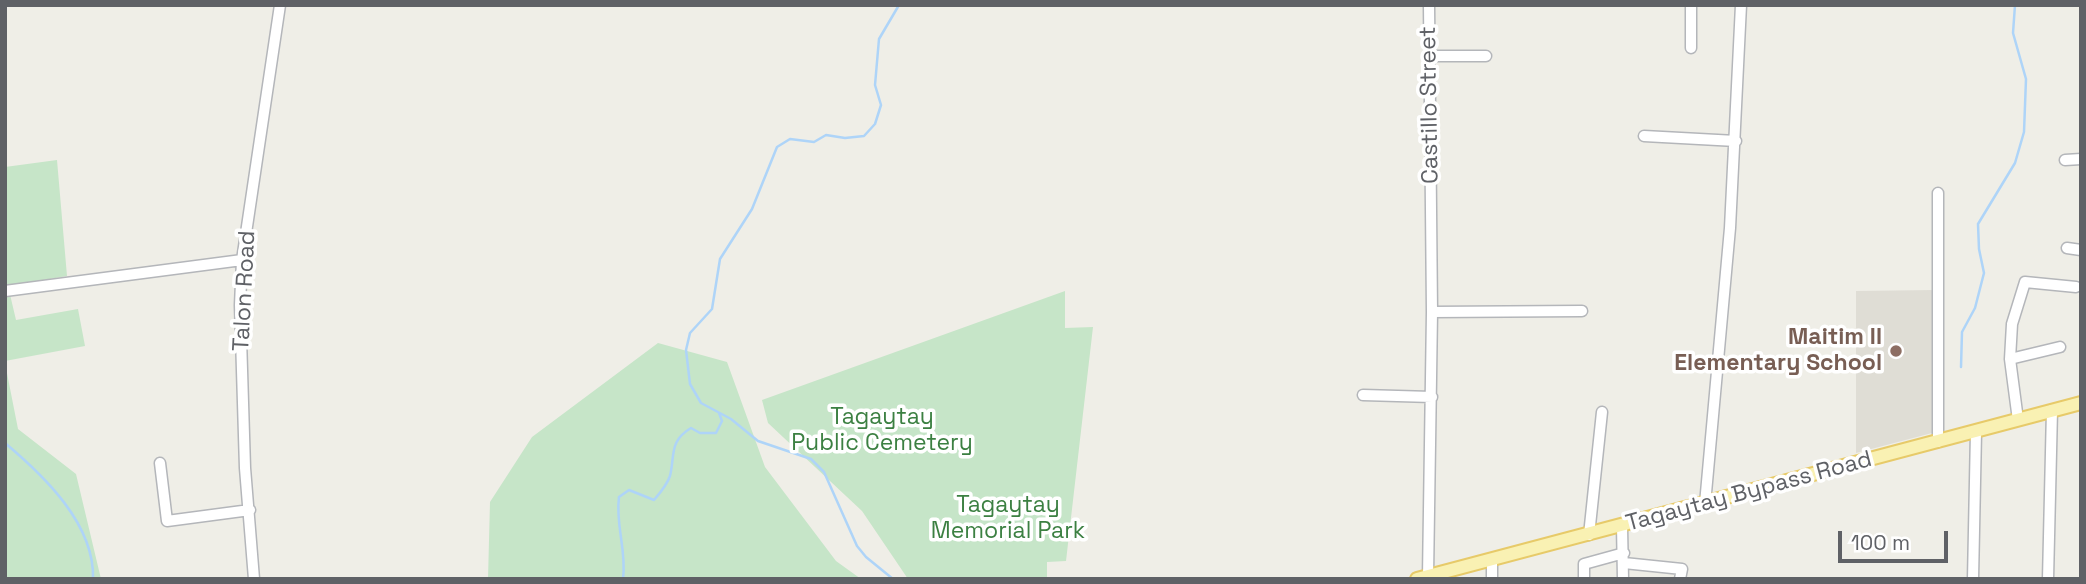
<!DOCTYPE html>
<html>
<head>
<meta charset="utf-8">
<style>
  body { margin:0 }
  #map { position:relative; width:2086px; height:584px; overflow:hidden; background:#efeee7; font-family:"Space Grotesk",sans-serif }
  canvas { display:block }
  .frame { position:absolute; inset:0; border:7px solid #5f6166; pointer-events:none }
  .scale { position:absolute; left:1838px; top:531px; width:110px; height:32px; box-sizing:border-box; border:4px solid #5f6166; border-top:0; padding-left:9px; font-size:21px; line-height:24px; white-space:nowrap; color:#5f6166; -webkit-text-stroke:5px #fff; paint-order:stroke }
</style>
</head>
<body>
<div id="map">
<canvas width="2086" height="584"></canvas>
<div class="frame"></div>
<div class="scale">100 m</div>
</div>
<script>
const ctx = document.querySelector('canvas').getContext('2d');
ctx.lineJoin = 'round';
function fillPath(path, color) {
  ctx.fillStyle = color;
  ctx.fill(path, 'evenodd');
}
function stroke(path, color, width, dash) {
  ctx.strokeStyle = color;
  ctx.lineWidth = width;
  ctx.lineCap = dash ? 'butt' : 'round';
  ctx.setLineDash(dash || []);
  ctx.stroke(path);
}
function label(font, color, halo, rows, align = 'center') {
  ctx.font = font + ' "Space Grotesk",sans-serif';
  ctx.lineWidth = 7;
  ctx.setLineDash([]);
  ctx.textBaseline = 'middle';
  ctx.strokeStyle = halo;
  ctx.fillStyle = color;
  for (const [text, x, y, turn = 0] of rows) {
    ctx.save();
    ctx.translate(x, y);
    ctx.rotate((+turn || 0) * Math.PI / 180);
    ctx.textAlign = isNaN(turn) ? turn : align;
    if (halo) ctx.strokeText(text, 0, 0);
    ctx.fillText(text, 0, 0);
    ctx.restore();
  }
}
fillPath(new Path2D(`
  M1934,290l-2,143 -76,20v-162z`), '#dfddd5');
fillPath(new Path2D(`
  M57,160l10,116 -59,10 8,34 62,-11 7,37 -80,15v-194z
  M1065,291v37l28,-1 -27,234 -19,1v17h-139l-46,-68 -94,-88 -6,-23z
  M658,343l69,19 38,105 71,94 25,18h-373l2,-77 42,-65z
  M5,363l13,66 58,45 25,105h-96z`), '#c6e5c8');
stroke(new Path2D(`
  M1961,367l1,-35 13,-24 9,-35 -5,-24 -1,-25 37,-61 9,-31 2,-53 -13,-46 2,-28
  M5,443c38,32 90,81 88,136
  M623,579c4,-29 -8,-54 -4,-82l10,-7 25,10c6,-7 13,-15 16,-24 5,-21 -1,-35 21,-48l9,5h16l6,-12 -3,-8
  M893,579l-27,-22 -9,-11 -33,-74 -13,-13 -53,-18 -27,-22 -30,-16 -11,-19 -4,-34 4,-17 22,-24 8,-50 32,-50 25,-62 13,-8 24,3 12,-7 19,3 19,-2 11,-12 6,-19 -6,-20 4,-46 20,-34`), '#aed4f8', 2.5);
const minor = new Path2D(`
  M1691,48v-43
  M1429,56h57
  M1644,136l92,5
  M2065,160l16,-1
  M1938,193v249
  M2067,248l14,2
  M5,291l237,-31
  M1432,312l150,-1
  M2010,359l50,-12
  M1363,395l69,2
  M2018,420l-8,-61 2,-35 13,-42 51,5
  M160,463l7,58 83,-11
  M1705,504l25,-276 11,-223
  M1622,526l1,53
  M1589,535l13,-123
  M1624,563l58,6 -2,10
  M1428,576l4,-264 -3,-307
  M254,579l-9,-111 -5,-163 2,-45 38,-255
  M1492,579v-19
  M1584,579v-15l40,-11
  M1973,579l3,-147
  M2048,579l4,-169`);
const major = new Path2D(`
  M1417,579l664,-176`);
stroke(minor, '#b4b6ba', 13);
stroke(major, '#e7ca69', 16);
stroke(minor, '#fff', 10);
stroke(major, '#f9f1b3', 12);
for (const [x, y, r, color] of [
  [1896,351,7,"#8d6e63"]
]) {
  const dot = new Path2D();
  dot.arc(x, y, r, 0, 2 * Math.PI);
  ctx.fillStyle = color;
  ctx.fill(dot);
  stroke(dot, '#fff', 2.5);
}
label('23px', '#5f6166', '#fff', [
  ["Castillo Street",1430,105,-91],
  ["Talon Road",245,291,-87],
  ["Tagaytay Bypass Road",1749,492,-15]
]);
label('bold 23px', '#785e54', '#fff', [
  ["Maitim II",1882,338],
  ["Elementary School",1882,364]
], 'right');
label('23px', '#3c8042', '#fff', [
  ["Tagaytay",882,418],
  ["Public Cemetery",882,444],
  ["Tagaytay",1008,506],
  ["Memorial Park",1008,532]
]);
</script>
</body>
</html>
